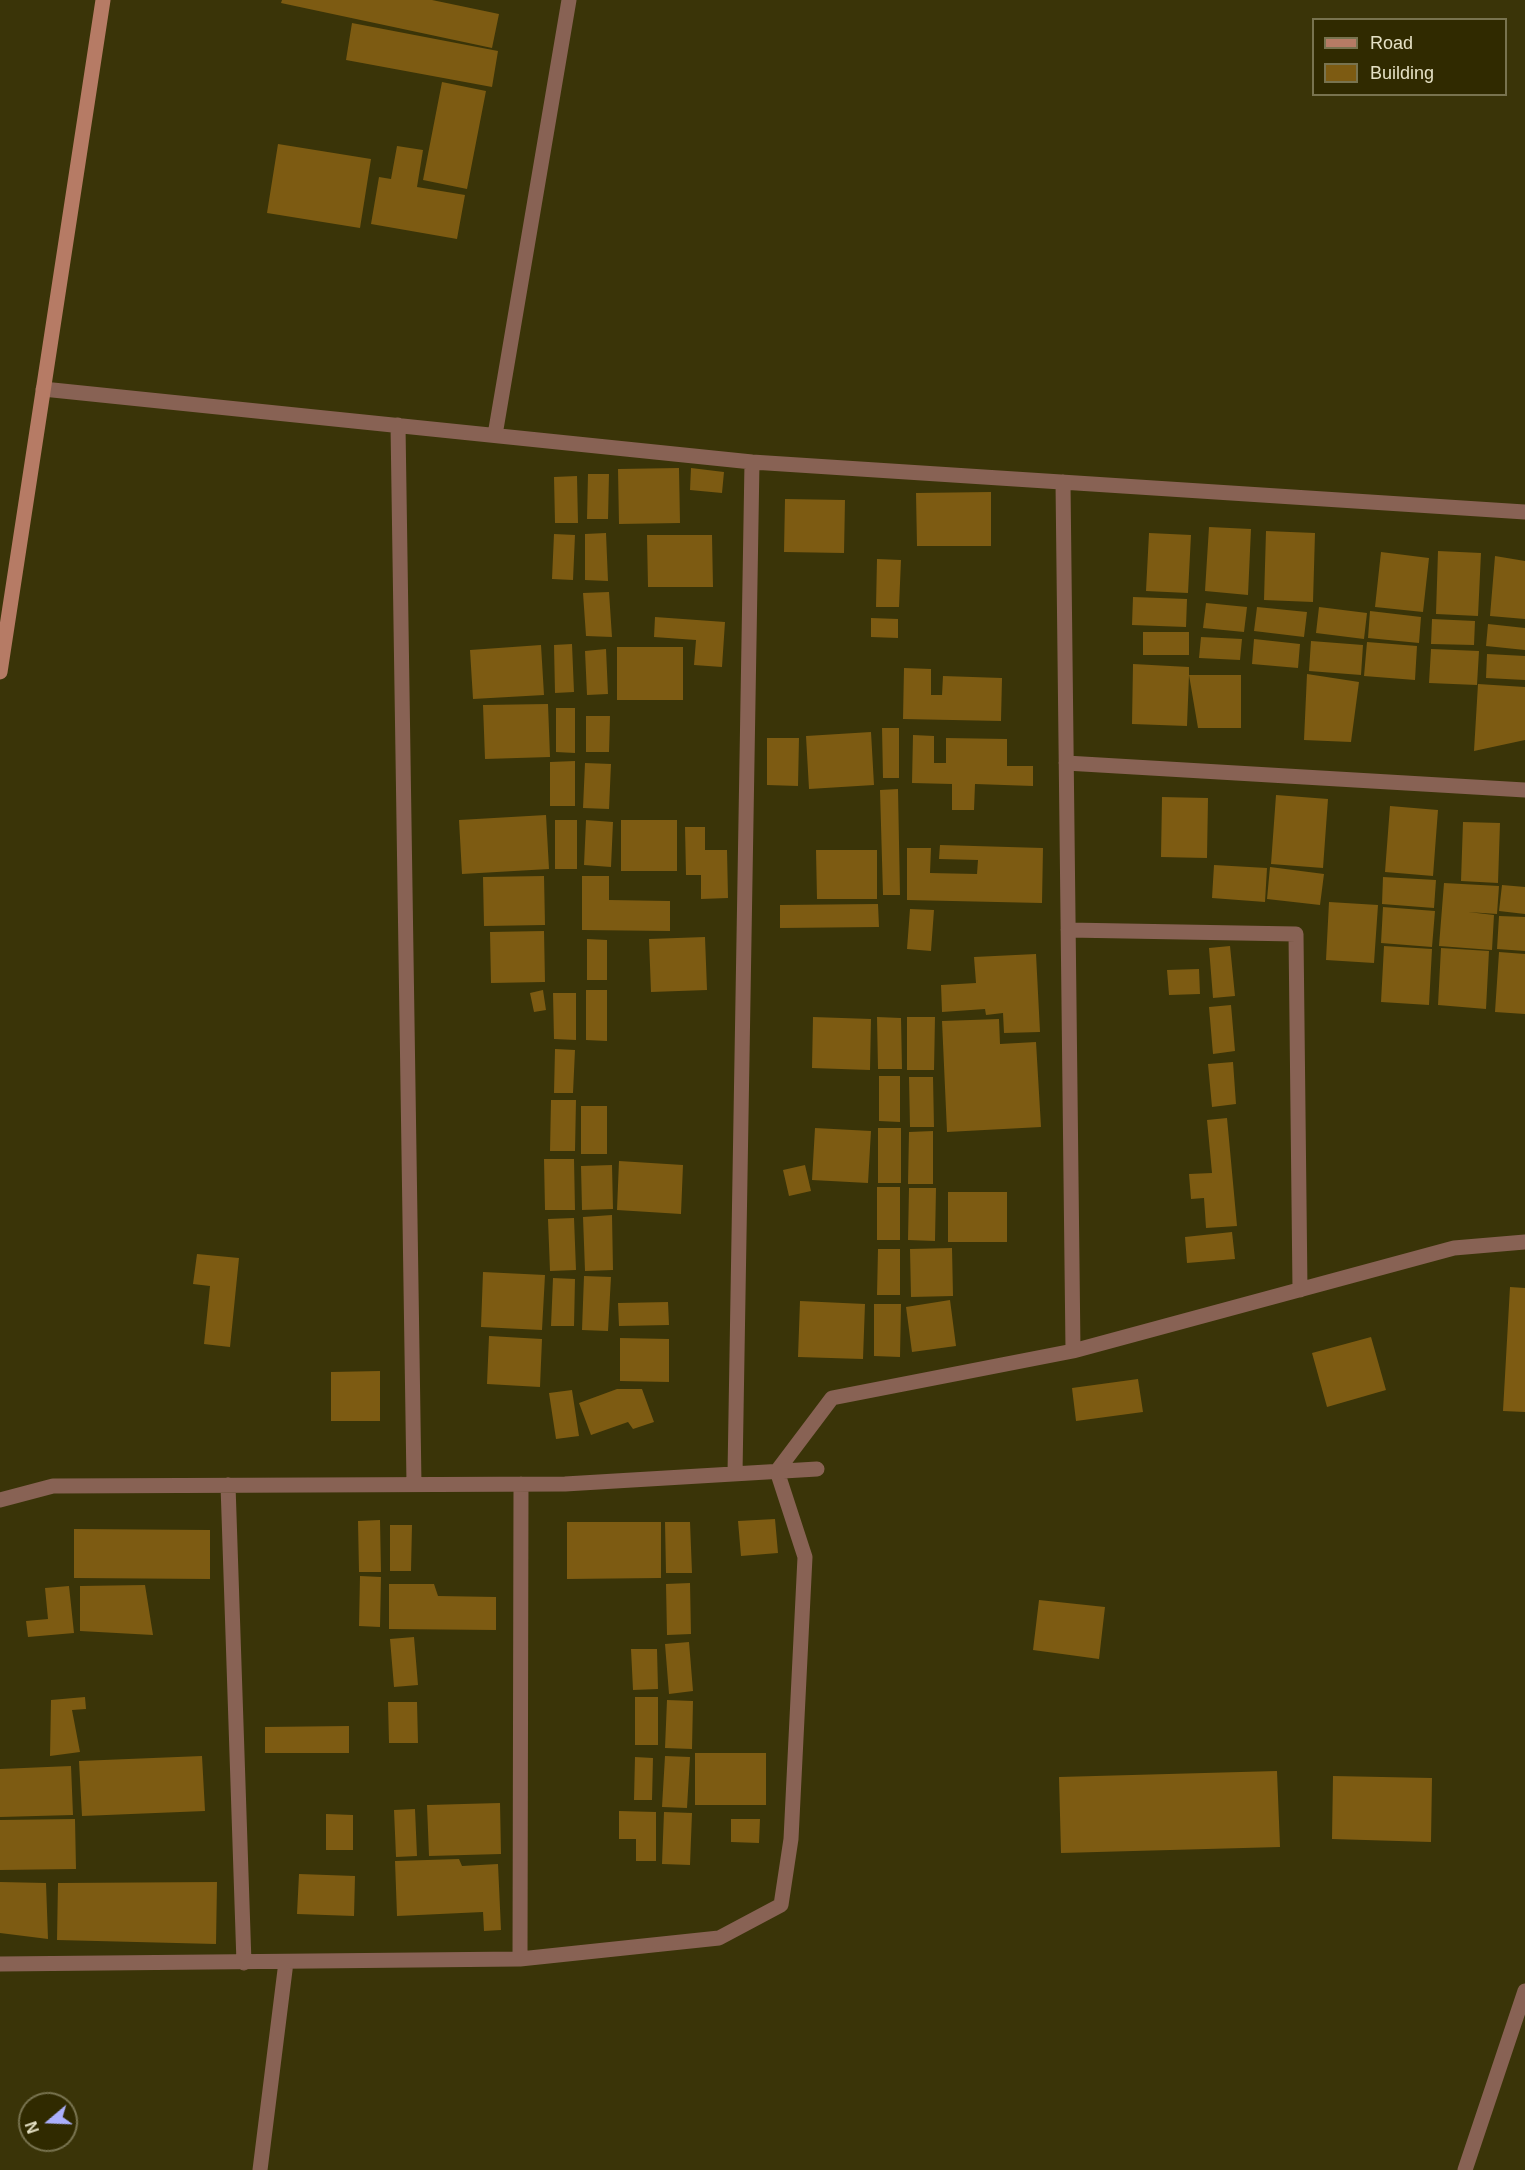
<!DOCTYPE html>
<html>
<head>
<meta charset="utf-8">
<style>
  body { margin:0 }
  #map { position:relative; width:1525px; height:2170px; overflow:hidden; background:#3a3408; font-family:Helvetica,sans-serif }
  canvas { display:block }
  .legend { position:absolute; left:1312px; top:18px; width:195px; height:78px; box-sizing:border-box; background:#302a00; border:2px solid #78734f; margin:0; padding:8px 10px; list-style:none; font-size:18px; color:#e5e1c5 }
  .legend li { display:flex; align-items:center; gap:12px; height:30px }
  .legend b { width:30px; border:2px solid #78734f }
  .north { position:absolute; left:18px; top:2092px; width:60px; height:60px; box-sizing:border-box; background:#302a00; border:2px solid #78734f; border-radius:50%; rotate:251deg; font-size:16px; font-weight:700; line-height:24px; text-align:center; color:#e5e1c5 }
  .north::after { content:''; display:block; margin:auto; width:21px; height:27px; background:#abaffb; clip-path:polygon(50% 0,100% 100%,50% 72%,0 100%) }
</style>
</head>
<body>
<div id="map">
<canvas width="1525" height="2170"></canvas>
<ul class="legend">
<li><b style="height:8px;background:#b67b65"></b>Road</li>
<li><b style="height:16px;background:#7d5b12"></b>Building</li>
</ul>
<div class="north">N</div>
</div>
<script>
const ctx = document.querySelector('canvas').getContext('2d');
ctx.lineJoin = 'round';
function fillPath(path, color) {
  ctx.fillStyle = color;
  ctx.fill(path, 'evenodd');
}
function stroke(path, color, width, dash) {
  ctx.strokeStyle = color;
  ctx.lineWidth = width;
  ctx.lineCap = dash ? 'butt' : 'round';
  ctx.setLineDash(dash || []);
  ctx.stroke(path);
}
fillPath(new Path2D(`
  M282,0h150l67,14 -7,34 -211,-45z
  M352,23l146,28 -6,36 -146,-27z
  M442,82l44,9 -19,98 -44,-9z
  M278,144l93,15 -11,69 -93,-15z
  M397,146l26,4 -6,37 48,8 -8,44 -86,-15 8,-47 12,2z
  M679,468l1,55 -61,1 -1,-55z
  M691,468l33,4 -2,21 -32,-3z
  M588,474h21l-1,45h-21z
  M577,476l1,47h-23l-1,-46z
  M991,492v54h-74l-1,-53z
  M785,499l60,1 -1,53 -60,-1z
  M1209,527l42,2 -3,66 -43,-4z
  M1266,531l49,2 -2,69 -49,-2z
  M606,533l2,48 -23,-1v-46z
  M1149,533l42,2 -3,58 -42,-2z
  M554,534l21,1 -2,45 -21,-1z
  M647,535h65l1,52h-65z
  M1438,551l43,2 -3,63 -42,-2z
  M1381,552l48,6 -6,54 -48,-5z
  M1495,556l30,5v58l-35,-3z
  M877,559l24,1 -2,47h-23z
  M609,592l3,45 -26,-1 -3,-43z
  M1133,597l54,2 -1,28 -54,-2z
  M1206,603l41,4 -3,25 -41,-4z
  M1257,607l50,5 -3,25 -50,-6z
  M1319,607l48,6 -3,26 -48,-6z
  M1370,611l51,6 -2,26 -51,-5z
  M655,617l70,5 -3,45 -28,-2 2,-25 -42,-3z
  M871,618l27,1v19l-27,-1z
  M1432,619l43,2 -1,24 -43,-1z
  M1488,624l37,4v22l-39,-4z
  M1143,632h46v23h-46z
  M1201,637l41,2 -2,21 -41,-2z
  M1254,639l46,5 -2,24 -46,-4z
  M1311,641l52,4 -2,30 -52,-4z
  M1367,642l50,4 -2,34 -51,-4z
  M572,644l2,48 -19,1 -1,-48z
  M541,645l3,50 -71,4 -3,-49z
  M617,647h66v53h-66z
  M606,649l2,45 -21,1 -2,-44z
  M1431,649l48,2 -2,34 -48,-2z
  M1487,654l38,2v24l-39,-2z
  M1133,664l56,3v8h52v53h-43l-9,-53 -2,51 -55,-2z
  M904,668l27,1v26h11l1,-19 59,2 -1,43 -98,-2z
  M1307,674l52,8 -8,60 -47,-2z
  M1478,684l47,3v53l-51,11z
  M548,704l2,53 -65,2 -2,-54z
  M556,708h19v45l-19,-1z
  M586,716h24l-1,36h-23z
  M882,728h17v50h-16z
  M871,732l3,53 -65,4 -3,-53z
  M913,735l21,1v27h12v-25l61,1v27h26v20l-58,-2 -1,26h-22v-26l-40,-1z
  M767,738h32l-1,48 -31,-1z
  M575,761v45h-25v-44z
  M585,763l26,1 -2,45 -26,-1z
  M898,789l2,106h-17l-3,-105z
  M1276,795l52,4 -5,69 -52,-4z
  M1162,797l46,1 -1,60 -46,-1z
  M1390,806l48,4 -5,66 -48,-4z
  M546,815l3,54 -87,5 -3,-54z
  M555,820h22v49h-22z
  M586,820l27,2 -2,45 -27,-2z
  M621,820h56v51h-56z
  M1463,822l37,1 -2,60 -37,-2z
  M685,827h20v23h22l1,48 -27,1v-24h-15z
  M940,845l103,3 -1,55 -135,-3v-52h24l-1,25 47,1 1,-14 -39,-1z
  M816,850h61v49h-60z
  M1214,865l53,3 -2,34 -53,-4z
  M1270,867l54,7 -4,31 -53,-6z
  M544,876l1,49 -61,1 -1,-49z
  M582,876h27v24l61,1v30l-88,-1z
  M1383,877l53,3 -2,28 -52,-4z
  M1444,883l55,3 -2,28 -29,-2 26,3 -2,35 -53,-4z
  M1502,885l23,2v27l-26,-3z
  M1329,902l49,3 -4,58 -48,-3z
  M878,904l1,23 -99,1v-23z
  M1383,907l52,4 -3,36 -51,-4z
  M910,909l24,1 -3,41 -24,-2z
  M1499,916l26,1v34l-28,-2z
  M544,931l1,51 -54,1 -1,-51z
  M705,937l2,53 -56,2 -2,-53z
  M587,939l20,1v40h-20z
  M1230,946l5,50 -22,2 -4,-50z
  M1384,946l48,3 -3,56 -48,-3z
  M1441,948l48,3 -3,58 -48,-4z
  M1499,952l26,2v60l-30,-2z
  M1036,954l4,78 -36,1 -1,-20 -17,2 -1,-6 -43,3 -1,-27 35,-2 -2,-26z
  M1199,969l1,25 -31,1 -2,-25z
  M543,990l3,20 -12,2 -4,-19z
  M586,990h21v51l-21,-1z
  M553,993h23v47l-22,-1z
  M1231,1005l4,46 -22,3 -4,-47z
  M813,1017l58,2 -1,51 -58,-2z
  M877,1017l24,1 1,51h-24z
  M907,1017h28l-1,53h-27z
  M999,1019l1,25 36,-2 5,85 -94,5 -5,-111z
  M555,1049l20,1 -2,43h-19z
  M1233,1062l3,42 -24,3 -4,-43z
  M879,1076h21v46l-21,-1z
  M909,1077h24l1,50h-24z
  M551,1100h25l-1,51h-25z
  M581,1106h26v48h-26z
  M1227,1118l10,108 -31,2 -2,-30 -13,1 -2,-25 23,-1 -5,-53z
  M815,1128l56,3 -3,52 -56,-3z
  M878,1128h23v55h-23z
  M933,1131v53h-25l1,-52z
  M544,1159h30l1,51h-30z
  M619,1161l64,4 -2,49 -64,-4z
  M612,1165l1,44 -31,1 -1,-44z
  M805,1165l6,26 -22,5 -6,-26z
  M877,1187h23v53h-23z
  M909,1188h27l-1,53 -27,-1z
  M948,1192h59v50h-59z
  M612,1215l1,55 -28,1 -2,-54z
  M574,1218l2,52 -26,1 -2,-52z
  M1232,1232l3,27 -48,4 -2,-26z
  M952,1248l1,48 -42,1 -1,-48z
  M878,1249h22v46h-23z
  M197,1254l42,4 -9,89 -26,-3 6,-58 -17,-2z
  M483,1272l62,3 -3,55 -61,-3z
  M584,1276l27,1 -3,54 -26,-1z
  M553,1278l22,1 -1,47h-23z
  M1510,1287l15,1v124l-22,-1z
  M950,1300l6,46 -44,6 -6,-45z
  M800,1301l65,3 -2,55 -65,-2z
  M668,1302l1,23 -50,1 -1,-23z
  M874,1304h27l-1,53 -26,-1z
  M489,1336l53,3 -2,48 -53,-3z
  M1371,1337l15,53 -59,17 -15,-54z
  M620,1338l49,1v43l-49,-1z
  M380,1371v50h-49v-49z
  M1138,1379l5,33 -67,9 -4,-33z
  M617,1389h25l12,33 -21,7 -5,-7 -37,13 -12,-32z
  M572,1390l7,46 -23,3 -7,-46z
  M775,1519l3,34 -37,3 -3,-35z
  M380,1520l1,52h-22l-1,-51z
  M567,1522h94v56l-94,1z
  M665,1522h25l2,51h-26z
  M390,1525h22l-1,46h-21z
  M74,1529l136,1v49l-136,-1z
  M360,1576l21,1 -1,50 -21,-1z
  M690,1583l1,51 -24,1 -1,-51z
  M389,1584h45l4,12 58,1v33l-107,-1z
  M145,1585l8,50 -73,-4v-45z
  M69,1586l5,47 -46,4 -2,-16 22,-2 -3,-31z
  M1039,1600l66,7 -6,52 -66,-9z
  M414,1637l4,48 -24,2 -4,-48z
  M689,1642l4,49 -24,3 -4,-50z
  M631,1649h26l1,40 -25,1z
  M85,1697l1,12 -14,1 8,42 -30,4 1,-56z
  M635,1697h23v48h-23z
  M667,1700l26,1 -1,48 -27,-1z
  M388,1702h29l1,41h-29z
  M349,1726v27h-84v-26z
  M695,1753h71v52h-71z
  M202,1756l3,55 -123,5 -3,-55z
  M665,1756l25,1 -3,51 -25,-1z
  M635,1757l18,1 -1,42h-18z
  M71,1766l2,49 -73,2v-48z
  M1277,1771l3,76 -219,6 -2,-76z
  M1333,1776l99,2 -1,64 -99,-3z
  M500,1803l1,51 -72,2 -2,-51z
  M415,1809l2,47 -21,1 -2,-47z
  M619,1811l37,1v49h-20v-22h-17z
  M664,1812l28,1 -2,52 -28,-1z
  M326,1814l27,1v35h-27z
  M75,1819l1,50 -76,1v-50z
  M731,1819h29l-1,24 -28,-1z
  M459,1859l3,7 36,-2 3,66 -17,1 -1,-19 -86,4 -2,-55z
  M299,1874l56,2 -1,40 -57,-2z
  M0,1882l46,1 2,56 -48,-6z
  M217,1882l-1,62 -159,-4 1,-57z`), '#7d5b12');
stroke(new Path2D(`
  M43,389l709,73 773,50
  M398,425l16,1059
  M495,435l74,-435
  M1063,482l10,869
  M1066,763l459,27
  M1068,930l228,4 4,356
  M735,1473l17,-1011
  M228,1485l16,478
  M0,1500l53,-14 512,-2 252,-15
  M520,1959l1,-475
  M0,1964l520,-5 199,-21 62,-33 10,-66 14,-282 -28,-86 55,-73 241,-47 381,-103 71,-6
  M260,2170l26,-208
  M1465,2170l60,-179`), '#886254', 15);
stroke(new Path2D(`
  M0,672l103,-672`), '#b67b65', 15);
</script>
</body>
</html>
